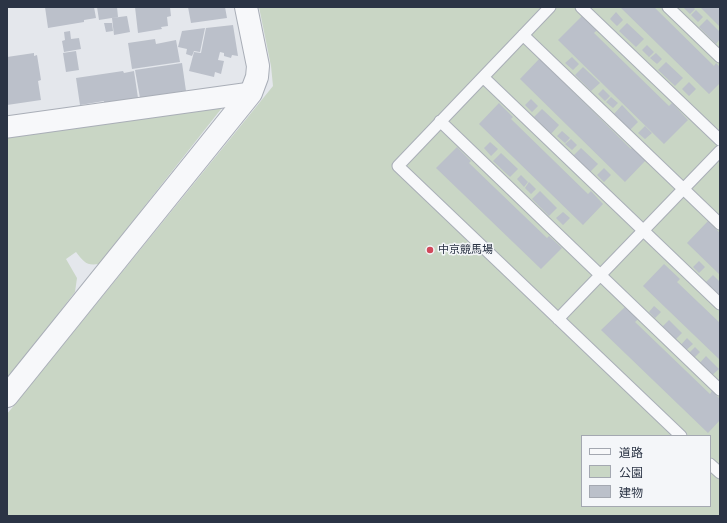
<!DOCTYPE html>
<html>
<head>
<meta charset="utf-8">
<style>
  body { margin:0 }
  #map { position:relative; width:727px; height:523px; overflow:hidden; background:#e4e7ec; font-family:"Roboto Condensed","Noto Sans JP",sans-serif }
  canvas { display:block }
  .frame { position:absolute; inset:0; border:8px solid #2b3445; pointer-events:none }
  .legend { position:absolute; left:581px; top:435px; width:130px; height:72px; box-sizing:border-box; background:#f4f6f9; border:1px solid #a4a8b1; margin:0; padding:5px 7px; list-style:none; font-size:12px; color:#2b3445 }
  .legend li { display:flex; align-items:center; gap:8px; height:20px }
  .legend b { width:20px; border:1px solid #a4a8b1 }
</style>
</head>
<body>
<div id="map">
<canvas width="727" height="523"></canvas>
<div class="frame"></div>
<ul class="legend">
<li><b style="height:5px;background:#f7f8fa"></b>道路</li>
<li><b style="height:11px;background:#c9d6c5"></b>公園</li>
<li><b style="height:11px;background:#bbc0ca"></b>建物</li>
</ul>
</div>
<script>
const ctx = document.querySelector('canvas').getContext('2d');
ctx.lineJoin = 'round';
function fillPath(path, color) {
  ctx.fillStyle = color;
  ctx.fill(path, 'evenodd');
}
function stroke(path, color, width, dash) {
  ctx.strokeStyle = color;
  ctx.lineWidth = width;
  ctx.lineCap = dash ? 'butt' : 'round';
  ctx.setLineDash(dash || []);
  ctx.stroke(path);
}
function label(font, color, halo, rows, align = 'center') {
  ctx.font = font + ' "Roboto Condensed","Noto Sans JP",sans-serif';
  ctx.lineWidth = 3;
  ctx.setLineDash([]);
  ctx.textBaseline = 'middle';
  ctx.strokeStyle = halo;
  ctx.fillStyle = color;
  for (const [text, x, y, turn = 0] of rows) {
    ctx.save();
    ctx.translate(x, y);
    ctx.rotate((+turn || 0) * Math.PI / 180);
    ctx.textAlign = isNaN(turn) ? turn : align;
    if (halo) ctx.strokeText(text, 0, 0);
    ctx.fillText(text, 0, 0);
    ctx.restore();
  }
}
fillPath(new Path2D(`
  M259,7h461v509h-713v-102l266,-328 -2,-20zM582,436h128v70h-128z
  M225,104l-126,160c-13,2 -15,-2 -23,-12l-10,7 11,19 -2,14 -68,88v-246z`), '#c9d6c5');
fillPath(new Path2D(`
  M45,7h49l2,11 -12,2v2l-36,6z
  M97,7h20l1,10 -19,3z
  M135,7h35l1,9 -4,1 1,9 -7,1 1,2 -24,4z
  M188,7h37l2,11 -36,5z
  M620,7h34l60,59 2,-3 4,4v16l-11,11z
  M683,7h10l2,2 -5,5z
  M700,7h20v20z
  M696,10l7,7 -5,5 -7,-7z
  M616,12l7,8 -6,6 -7,-7z
  M127,16l3,16 -16,3 -2,-17z
  M582,16l15,14 -3,3 75,73 3,-3 16,17 -24,24 -106,-104z
  M707,19l13,13v7l-4,5 -17,-17z
  M104,23h8l1,8 -7,1z
  M627,23l17,16 -8,8 -17,-16z
  M233,25l5,31 -6,-1 -1,3 -7,-2v-3l-4,-1 -2,8 6,1 -3,13 -6,-2 -1,5 -25,-6 5,-19 7,1 5,-25z
  M205,28l-5,24 -6,-1 -2,5 -6,-2 1,-5 -9,-2 4,-16z
  M70,31l1,8 8,-1 2,11 -17,3 -2,-11 3,-1 -1,-8z
  M155,39l1,5 20,-4 4,22 -48,7 -4,-26z
  M647,45l7,7 -5,5 -7,-7z
  M76,51l3,19 -13,2 -3,-19z
  M34,53v3l3,-1 4,25 -3,1 3,19 -34,5v-48z
  M656,53l6,6 -5,5 -7,-6z
  M541,57l14,14 -1,2 77,76 2,-2 13,13 -21,22 -105,-103z
  M572,57l7,7 -6,6 -8,-7z
  M666,62l17,16 -8,8 -17,-16z
  M182,63l4,28 -46,7 -5,-28z
  M583,67l17,16 -9,8 -16,-16z
  M123,71l1,2 10,-2 4,27 -34,7v-4l-24,4 -4,-27z
  M689,82l7,7 -7,7 -7,-7z
  M603,89l7,7 -5,5 -7,-7z
  M611,97l7,6 -5,5 -7,-6z
  M531,99l7,7 -6,6 -7,-7z
  M499,103l14,14 -2,2 77,75 3,-3 12,13 -20,21 -104,-101z
  M622,105l16,17 -8,8 -16,-16z
  M542,109l17,16 -8,9 -17,-17z
  M645,126l7,7 -7,6 -7,-6z
  M562,131l8,7 -5,5 -8,-7z
  M571,139l6,6 -5,5 -7,-6z
  M490,142l8,7 -7,7 -7,-8z
  M457,147l14,14 -2,2 78,75 2,-2 13,12 -21,21 -105,-101z
  M581,148l17,16 -8,8 -17,-16z
  M501,153l17,16 -8,8 -17,-16z
  M604,168l7,7 -7,7 -7,-7z
  M521,175l7,7 -4,5 -7,-8z
  M529,182l7,7 -5,5 -6,-6z
  M540,191l17,17 -8,8 -17,-17z
  M563,212l7,6 -7,7 -7,-7z
  M708,221l12,12v42l-33,-32z
  M699,261l6,6 -6,6 -6,-6z
  M664,264l16,15 -3,3 43,41v37l-77,-74z
  M713,275l7,7v13l-2,2 -13,-14z
  M654,306l7,6 -6,6 -6,-6z
  M625,307l13,12 -3,3 75,72 2,-3 8,8v21l-12,13 -107,-103z
  M669,320l13,13 -8,8 -13,-13z
  M687,338l6,6 -9,8 -5,-5z
  M695,347l5,5 -8,8 -5,-5z
  M706,356l13,13 -9,8 -12,-12z`), '#bbc0ca');
const service = new Path2D(`
  M550,7l-152,159 283,270
  M581,7l139,133
  M668,7l52,50
  M523,35l197,189
  M483,77l237,227
  M440,121l280,269
  M558,319l162,-168
  M710,464l10,9`);
const minor = new Path2D(`
  M7,127l244,-34`);
const tertiary = new Path2D(`
  M7,396l244,-303 6,-16 1,-11 -12,-59`);
stroke(service, '#a9aeb7', 13);
stroke(minor, '#a9aeb7', 23);
stroke(tertiary, '#a9aeb7', 24);
stroke(service, '#f7f8fa', 11);
stroke(minor, '#f7f8fa', 21);
stroke(tertiary, '#f7f8fa', 22);
for (const [x, y, r, color] of [
  [430,250,4,"#d1495b"]
]) {
  const dot = new Path2D();
  dot.arc(x, y, r, 0, 2 * Math.PI);
  ctx.fillStyle = color;
  ctx.fill(dot);
  stroke(dot, '#f4f6f9', 1.5);
}
label('11px', '#2b3445', '#f4f6f9', [
  ["中京競馬場",438,250]
], 'left');
</script>
</body>
</html>
